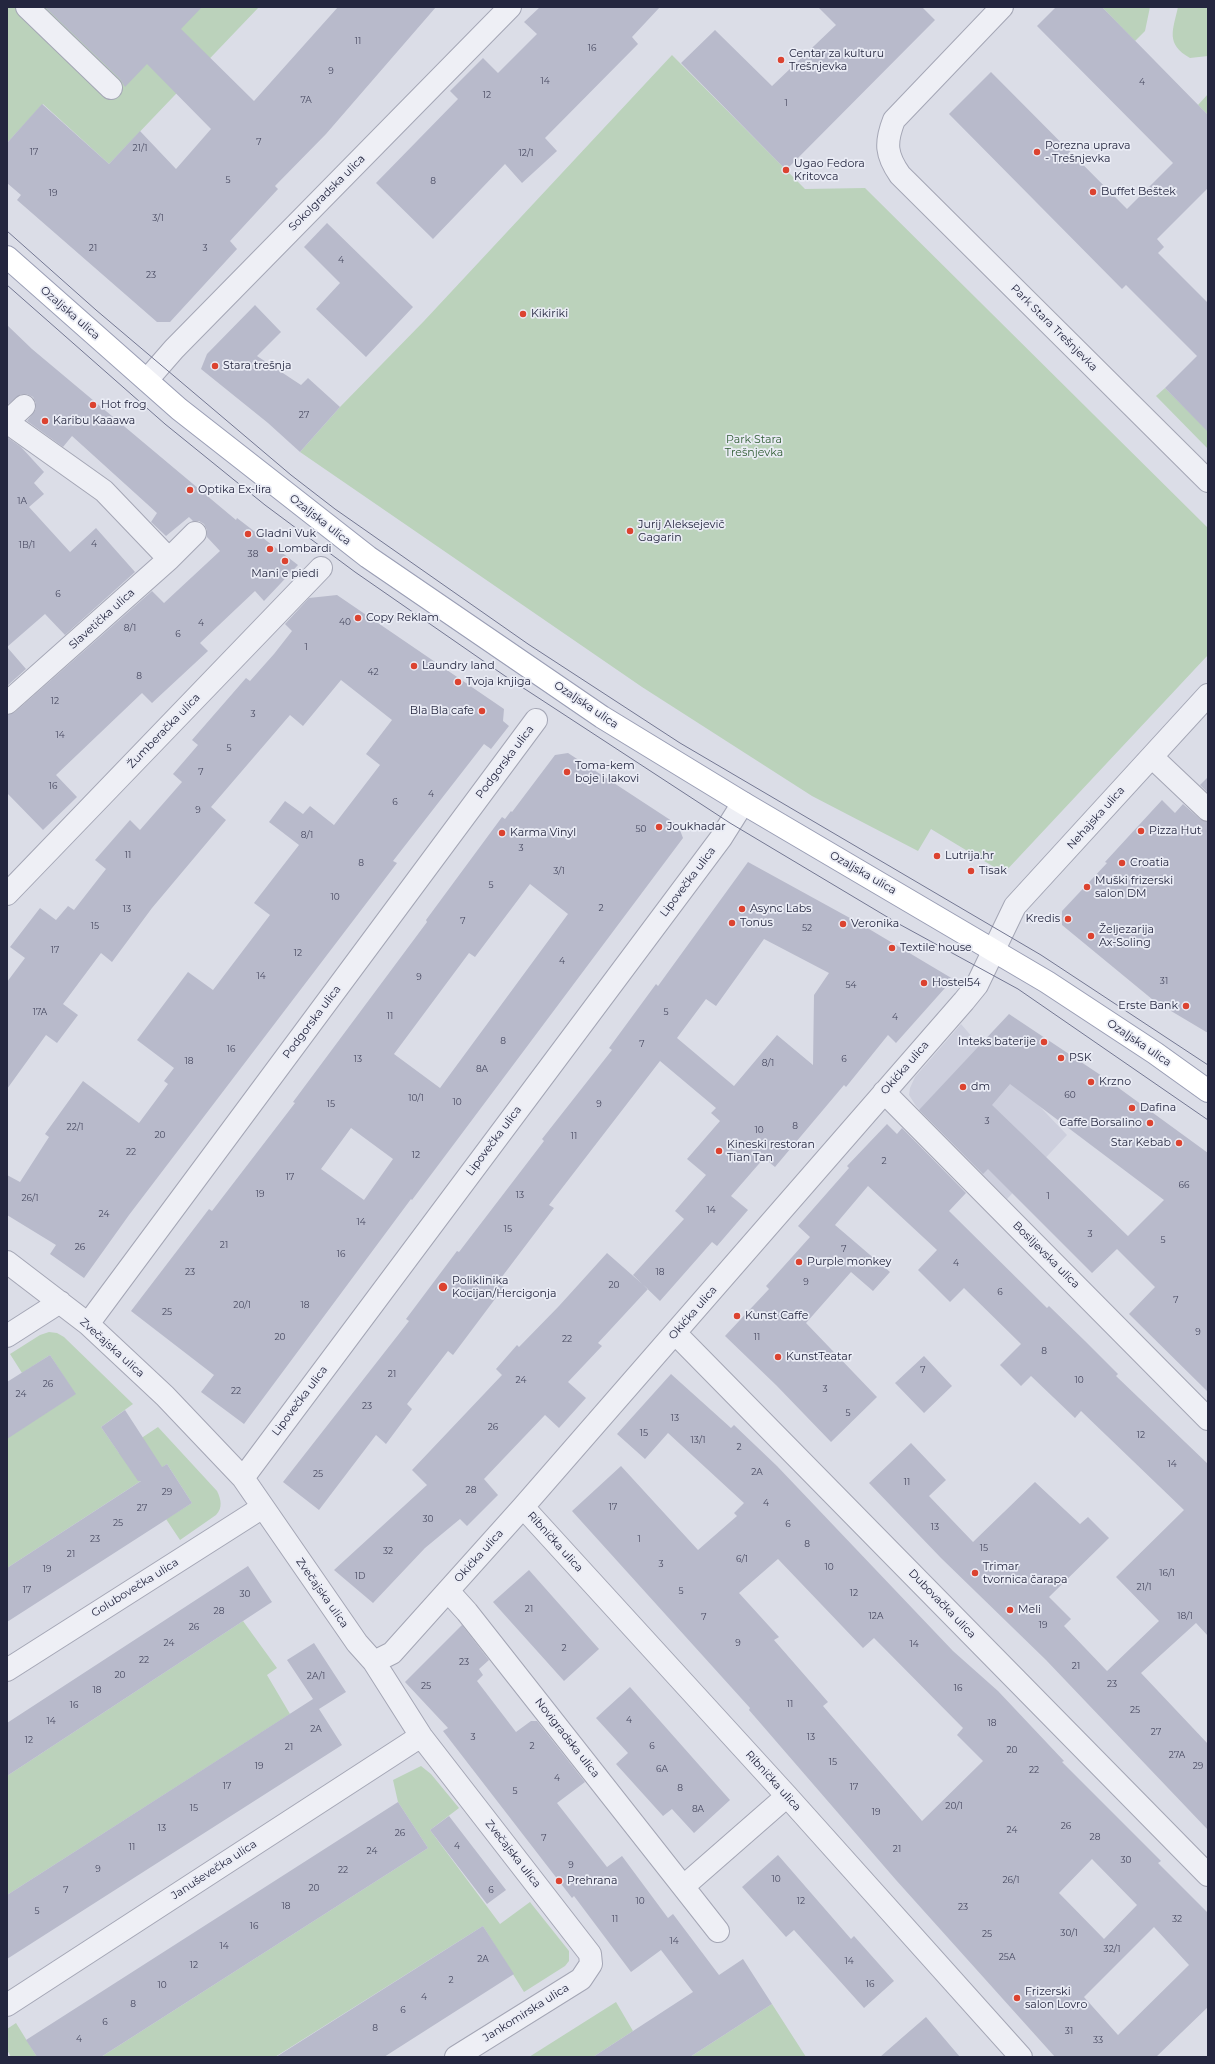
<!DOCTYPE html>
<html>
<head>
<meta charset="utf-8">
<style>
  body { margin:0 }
  #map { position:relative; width:1215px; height:2064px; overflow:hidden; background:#dbdde7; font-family:Montserrat,sans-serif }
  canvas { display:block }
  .frame { position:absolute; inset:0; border:8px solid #24263f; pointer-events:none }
</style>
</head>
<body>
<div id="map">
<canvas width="1215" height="2064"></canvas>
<div class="frame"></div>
</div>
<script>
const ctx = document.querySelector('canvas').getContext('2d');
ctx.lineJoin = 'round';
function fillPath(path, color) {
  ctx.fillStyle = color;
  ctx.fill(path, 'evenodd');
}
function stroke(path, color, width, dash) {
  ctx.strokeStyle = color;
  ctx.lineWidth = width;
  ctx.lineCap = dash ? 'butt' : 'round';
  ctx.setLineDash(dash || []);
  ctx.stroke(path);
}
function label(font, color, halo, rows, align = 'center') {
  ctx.font = font + ' Montserrat,sans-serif';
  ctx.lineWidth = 3.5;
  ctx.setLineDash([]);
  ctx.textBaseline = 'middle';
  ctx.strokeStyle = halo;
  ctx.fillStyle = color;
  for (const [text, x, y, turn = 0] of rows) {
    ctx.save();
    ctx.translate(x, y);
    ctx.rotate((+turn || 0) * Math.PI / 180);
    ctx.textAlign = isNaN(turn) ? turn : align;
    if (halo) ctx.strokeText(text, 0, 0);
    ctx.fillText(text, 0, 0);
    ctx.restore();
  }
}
fillPath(new Path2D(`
  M961,1024l19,22 23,22 64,67 -60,64 -91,-93 -7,-11 1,-7 5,-11z`), '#cdcfdd');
fillPath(new Path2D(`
  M7,7h252l-150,157 -66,-60 -36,39z
  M1102,7h48l-5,24 -10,10z
  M1178,7h30v49l-18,2c-25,-14 -17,-28 -12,-51z
  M672,55l133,134 60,-1 343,340v127l-204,218 -73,-44 -13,22 -106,-55 -170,-109 -342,-235 40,-45 84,-86z
  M1208,94v21l-10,-10z
  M1165,388l43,43v18l-52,-53z
  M49,1332l8,1 7,4 69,67 -32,23 18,26 39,-26 59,64c4,8 6,17 -1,24l-36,25 -14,-21 26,-16 -25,-39 -160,104v-130l68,-44 -25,-39 -28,18 -12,-19 30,-19z
  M243,1621l34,47 -10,7 23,39 -283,181v-119z
  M421,1766l10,8 28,34 -29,22 70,94 30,-22 39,49v10l-4,5 -41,26 -41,-66 -208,131h-174l327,-209 -30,-46 -5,-22z
  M616,2002l17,29 -40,26h-64z
  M772,2004l34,53h-116z
  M16,2023l21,34h-26l-4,-7v-21z`), '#bbd2bb');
fillPath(new Path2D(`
  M45,7h157l-21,22 73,72 84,-94h98l-110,127 -51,52 3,3 -48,52 7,8 -67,73h-13l-140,-122 4,-5 -14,-12v-40l35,-39 67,60 31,-33 36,38 35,-40 -64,-65 -22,23 -5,-8z
  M540,7h120l-28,30 6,7 -93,94 12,13 -35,32 -17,-19 -72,75 -57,-56 82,-84 -8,-8 33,-33 15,15 39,-39 -13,-12z
  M818,7h104l13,13 -149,150 -105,-107 34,-33 57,56 64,-61z
  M1056,7h46l106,108v73l-51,51 7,8 -6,6 50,50v129l-43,-44 32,-32 -71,-71 -4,4 -173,-175 42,-42 136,137 46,-46 -136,-137z
  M327,223l86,84 -47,50 -50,-48 24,-26 -36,-36z
  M255,305l26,27 -24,24 44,29 7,-7 32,29 -40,45 -32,-29 -67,-54 6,-15z
  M7,325l25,24 204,171 1,-2 61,47 -34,36 -9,-10 -55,52 8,8 -56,52 -10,-10 -86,82 21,22 -34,33 -36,-37v-78l8,-3 137,-121 12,12 56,-52 -13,-14v-7l-3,-6 -5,-3h-6l-4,-4 -23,19 -15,-14 6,-9 -85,-77 -9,11 -36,-26 9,-12v-6l-3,-6 -6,-3h-6l-14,11z
  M7,437l14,10 23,25 -10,11 10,11 -15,13 41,45 26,-24 39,44 -70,63 -20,-21 -38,33z
  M337,595l167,114 -1,12 6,5 -18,23 -7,-5 -91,117 4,2 -268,352 -45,63 -34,-24 6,-9 -49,-30v-40l13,7 29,-45 -4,-3 38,-53 56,42 29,-39 -4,-3 10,-13 -37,-28 51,-68 25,18 57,-75 -16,-12 45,-58 -30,-23 16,-21 18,13 7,-8 24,19 46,-60 -14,-11 26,-34 -51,-40 -38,46 -13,-11 -79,92 15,13 -74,88 -40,54 -11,-9 -38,51 15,11 -21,28 -11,-8 -39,54v-107l18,-24 -15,-11 30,-39 16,12 12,-14 6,4 32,-41 -11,-9 35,-40 10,10 42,-48 -9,-8 25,-29 -6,-5 54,-62 4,3 24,-27 18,-23 -7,-7 24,-26z
  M7,647l19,22 -19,17z
  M568,753l110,72 5,13 -223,298 -48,64 -1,-1 -167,225 -43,-32 13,-17 -83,-64 78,-102 3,2 83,-108 -2,-1 134,-180 -1,-2 76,-103 3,2 6,-8 1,1 43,-57zM530,884l38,30 -128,174 -46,-34 75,-101 6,4zM351,1128l42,31 -29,41 -43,-31z
  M1208,777v16l-8,-8z
  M1162,800l13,13 8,-9 17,15 8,3v211l-42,-25 -2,1 -102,-84v-14l45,-48 -2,-1z
  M748,862l111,61 94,56 -57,64 -8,-8 -42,52 -2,-2 -69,82 -11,-9 -33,38 17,14 -31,36 -5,-4 -52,59 -27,-26 51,-56 -9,-8 31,-36 -19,-16 33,-38 -9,-8 5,-5 -56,-47 -111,144 5,3 -56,74 6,5 -51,68 -5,-4 -41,53 5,5 -26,35 -10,-9 -57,75 -36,-28 126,-161 -3,-2 51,-68 2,1 85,-111 -2,-2 70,-89 -3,-2 47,-64 2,2zM764,939l65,34 -15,22 -1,70 -36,-30 -43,51 -57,-48 29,-39 10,7z
  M1009,1014l96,64 103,75v239l-79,-78 26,-27 -38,-38 -25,24 -104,-104 -5,5 -64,-64zM1010,1084l154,116 -36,36 -136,-131z
  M887,1124l10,10 5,-6 64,65 -17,18 98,97 2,-2 36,35 33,33 -2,2 92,88v172l-12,-13 -55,50 67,71v86l-162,-170 -105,-102 -72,-75 42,-40 35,37 -17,16 44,46 62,-60 45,42 8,-7 21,21 -60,59 22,22 -7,7 43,45 52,-50 -43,-44 68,-67 -103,-99 -6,7 -44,-42 -10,10 -21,-21 21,-21 -57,-56 -14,14 -32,-32 19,-20 -69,-64 -33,39 55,47 -17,19 -22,-19 -45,51 71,74 -46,45 -55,-57 -51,-49 44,-47 -3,-3 44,-49 -12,-11 51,-58 -2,-2z
  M607,1253l41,36 -50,54 4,3 -34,36 18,16 -27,30 -14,-13 -61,64 14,16 -31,31 -7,-7 -35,29 -52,55 -39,-33 93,-85 -15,-15 90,-95 -6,-6 21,-24 2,2 40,-41z
  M50,1355l26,39 -69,45v-57z
  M924,1356l28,30 -28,27 -29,-30z
  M671,1374l60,54 3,-3 43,41 176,185 45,40 66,70 -2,1 99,99 -3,2 50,50v94l-52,50h-101l-159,-177 -147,-170 1,-2 -178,-197 49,-45 77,84 39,-34 -3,-3 10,-10 -76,-70 -23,26 -28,-25zM778,1559l85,89 11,-10 89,90 -6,7 26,26 -61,60 -99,-115 5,-4 -54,-62 5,-3 -40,-44zM1092,1859l45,46 -33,34 -45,-46zM1154,1927l35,38 -71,70 -34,-38z
  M125,1410l37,57 5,-3 25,39 -185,119v-54l134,-87h-3l-37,-54z
  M248,1566l24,36 -265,174v-53z
  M529,1570l70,79 -35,32 -71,-79z
  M462,1625l27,35 -10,9 4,6 -6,6 39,51 15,-11h6l48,61 -28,21 50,64 15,-11 46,62 5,-4 46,61 24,-16 29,45 -82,53h-97l100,-65 -32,-42 -30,22 -57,-76 -2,2 -129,-167 5,-3 -43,-46z
  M314,1643l32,49 -27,17 23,36 -335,214v-64l306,-196 -26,-39z
  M630,1687l100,113 -36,33 -22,-24 -9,7 -47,-52 12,-11 -32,-35z
  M398,1802l30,46 -327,209h-64l-11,-17z
  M449,1816l57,74 -19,14 -57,-74z
  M778,1855l73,84 3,-3 40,45 -30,27 -70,-78 -8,7 -44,-50z
  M483,1926l31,48 -130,83h-108z
  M926,2017l34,40h-80l24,-21z`), '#b8bacb');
const minor = new Path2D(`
  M27,7l84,81
  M1002,7l-108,113c-9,23 -8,35 6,55l308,306
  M147,380l27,-31 336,-342
  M7,422l97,69 65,68
  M7,422l17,-16
  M7,703l162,-144 26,-26
  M1152,757l56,53
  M7,894l314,-326
  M884,1092l324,327
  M7,1262l81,62 77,72 78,82 114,165 17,19 47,74 169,218 1,10 -10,15 -125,78
  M88,1324l448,-604
  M675,1333l533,542
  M7,1336l53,-34
  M243,1478l478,-640 22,-35
  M523,1507l264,289 234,261
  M448,1591l19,21 251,319
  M374,1662l18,-9 131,-146 441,-506 13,-16 38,-79 193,-211
  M7,1670l256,-163
  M684,1886l103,-90
  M7,2005l414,-269`);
const major = new Path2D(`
  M7,257l172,152 189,148 234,160 141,86 304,179 108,71 53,38`);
stroke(minor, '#a4a6b5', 24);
stroke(major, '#999db4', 24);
stroke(minor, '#eeeff5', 22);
stroke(major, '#fff', 22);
stroke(new Path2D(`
  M7,231l89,79 195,165 44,34 193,135 152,99 361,212 167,110
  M7,285l158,139 100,81 90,67 150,104 225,147 169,101 119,65 190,131`), '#737792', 1);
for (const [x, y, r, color] of [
  [781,60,4,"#dc4330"],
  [1037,152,4,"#dc4330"],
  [786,170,4,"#dc4330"],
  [1093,192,4,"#dc4330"],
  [523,314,4,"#dc4330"],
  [215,366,4,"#dc4330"],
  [93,405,4,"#dc4330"],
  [45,421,4,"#dc4330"],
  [190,490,4,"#dc4330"],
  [630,531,4,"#dc4330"],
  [248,534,4,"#dc4330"],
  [270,549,4,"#dc4330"],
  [285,561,4,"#dc4330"],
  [358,618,4,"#dc4330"],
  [414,666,4,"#dc4330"],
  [458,682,4,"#dc4330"],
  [482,711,4,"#dc4330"],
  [567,772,4,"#dc4330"],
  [659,827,4,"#dc4330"],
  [1141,831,4,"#dc4330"],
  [502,833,4,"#dc4330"],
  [937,856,4,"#dc4330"],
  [1122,863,4,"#dc4330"],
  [971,871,4,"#dc4330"],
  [1087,887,4,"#dc4330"],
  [742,909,4,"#dc4330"],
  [1068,919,4,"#dc4330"],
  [732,923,4,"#dc4330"],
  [843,924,4,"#dc4330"],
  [1091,936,4,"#dc4330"],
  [892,948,4,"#dc4330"],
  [924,983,4,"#dc4330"],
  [1186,1006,4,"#dc4330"],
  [1044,1042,4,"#dc4330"],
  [1061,1058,4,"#dc4330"],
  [1091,1082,4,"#dc4330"],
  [963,1087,4,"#dc4330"],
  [1132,1108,4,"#dc4330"],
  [1150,1123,4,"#dc4330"],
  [1179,1143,4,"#dc4330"],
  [719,1151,4,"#dc4330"],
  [799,1262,4,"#dc4330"],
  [443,1287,5,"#dc4330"],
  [737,1316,4,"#dc4330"],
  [778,1357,4,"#dc4330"],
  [975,1573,4,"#dc4330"],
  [1010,1610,4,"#dc4330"],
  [559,1881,4,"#dc4330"],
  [1017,1998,4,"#dc4330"]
]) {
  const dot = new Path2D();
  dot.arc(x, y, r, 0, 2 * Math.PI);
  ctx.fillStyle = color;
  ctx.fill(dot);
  stroke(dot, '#eaecf5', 1.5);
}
label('9px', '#494b62', null, [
  ["11",358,41],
  ["16",592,48],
  ["9",331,71],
  ["14",545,81],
  ["4",1142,82],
  ["12",487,95],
  ["7A",306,100],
  ["1",786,103],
  ["7",259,142],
  ["21/1",140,148],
  ["17",34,152],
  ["12/1",526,153],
  ["5",228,180],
  ["8",433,181],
  ["19",53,193],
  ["3/1",158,218],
  ["21",93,248],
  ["3",205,248],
  ["4",341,260],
  ["23",151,275],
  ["27",304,415],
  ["1A",22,501],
  ["4",94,544],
  ["1B/1",27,545],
  ["38",253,554],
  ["6",58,594],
  ["40",345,622],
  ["4",201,623],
  ["8/1",130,628],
  ["6",178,634],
  ["1",306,647],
  ["42",373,672],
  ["8",139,676],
  ["12",55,701],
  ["3",253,714],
  ["14",60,735],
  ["5",229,748],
  ["7",201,772],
  ["16",53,786],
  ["4",431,794],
  ["6",395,802],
  ["9",198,810],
  ["50",641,829],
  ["8/1",307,835],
  ["3",521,848],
  ["11",128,855],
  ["8",361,863],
  ["3/1",559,871],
  ["5",491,885],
  ["10",335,897],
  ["2",601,908],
  ["13",127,909],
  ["7",463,921],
  ["15",95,926],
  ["52",807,928],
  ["17",55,950],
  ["12",298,953],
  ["4",562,961],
  ["14",261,976],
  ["9",419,977],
  ["31",1164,981],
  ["54",851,985],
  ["17A",40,1012],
  ["5",666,1012],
  ["11",390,1016],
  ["4",895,1017],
  ["8",503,1041],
  ["7",642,1044],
  ["16",231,1049],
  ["13",358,1059],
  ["6",844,1059],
  ["18",189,1061],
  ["8/1",768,1063],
  ["8A",482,1069],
  ["60",1070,1095],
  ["10/1",416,1098],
  ["10",457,1102],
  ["15",331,1104],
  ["9",599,1104],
  ["3",987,1121],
  ["8",795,1126],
  ["22/1",75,1127],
  ["10",759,1130],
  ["20",160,1135],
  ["11",574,1136],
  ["22",131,1152],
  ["12",416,1155],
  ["2",884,1161],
  ["17",290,1177],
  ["66",1184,1185],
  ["19",260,1194],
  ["13",520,1195],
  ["1",1048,1196],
  ["26/1",30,1198],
  ["14",711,1210],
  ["24",104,1214],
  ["14",361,1222],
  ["15",508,1229],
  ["3",1090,1234],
  ["5",1163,1240],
  ["21",224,1245],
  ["26",80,1247],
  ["7",844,1249],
  ["16",341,1254],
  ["4",956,1263],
  ["23",190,1272],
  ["18",660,1272],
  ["9",806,1282],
  ["20",614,1285],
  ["6",1000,1292],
  ["7",1176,1300],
  ["20/1",242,1305],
  ["18",305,1305],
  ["25",167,1312],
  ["9",1198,1332],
  ["20",280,1337],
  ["11",757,1337],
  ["22",567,1339],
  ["8",1044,1351],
  ["7",923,1370],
  ["21",392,1374],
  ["24",521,1380],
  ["10",1079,1380],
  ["26",48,1384],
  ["3",825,1389],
  ["22",236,1391],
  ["24",21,1394],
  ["23",367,1406],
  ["5",848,1413],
  ["13",675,1418],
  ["26",493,1427],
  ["15",644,1433],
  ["12",1141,1435],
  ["13/1",698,1440],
  ["2",739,1447],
  ["14",1172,1464],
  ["2A",757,1472],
  ["25",318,1474],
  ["11",907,1482],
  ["28",471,1490],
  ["29",167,1492],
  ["4",766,1503],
  ["17",613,1507],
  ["27",142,1508],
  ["30",428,1519],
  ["25",118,1523],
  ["6",788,1524],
  ["13",935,1527],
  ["23",95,1539],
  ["1",639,1539],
  ["8",807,1544],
  ["15",984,1548],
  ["32",388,1551],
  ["21",71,1554],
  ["6/1",742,1559],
  ["3",661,1564],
  ["10",829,1567],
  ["19",47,1569],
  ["16/1",1167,1573],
  ["1D",360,1576],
  ["21/1",1144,1587],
  ["17",27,1590],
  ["5",681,1591],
  ["12",854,1593],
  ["30",245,1594],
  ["21",529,1609],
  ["28",219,1611],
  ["12A",876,1616],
  ["18/1",1185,1616],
  ["7",704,1617],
  ["19",1043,1625],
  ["26",194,1627],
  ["24",169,1643],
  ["9",738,1643],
  ["14",914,1644],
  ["2",564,1648],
  ["22",144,1660],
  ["23",464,1662],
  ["21",1076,1666],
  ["20",120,1675],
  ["2A/1",316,1676],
  ["23",1112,1684],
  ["25",426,1686],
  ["16",958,1688],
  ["18",97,1690],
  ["11",790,1704],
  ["16",74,1705],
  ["25",1135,1710],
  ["4",629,1720],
  ["14",51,1721],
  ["18",992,1723],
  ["2A",316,1729],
  ["27",1156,1732],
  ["3",473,1737],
  ["13",811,1737],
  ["12",29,1740],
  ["2",532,1746],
  ["6",652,1746],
  ["21",289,1747],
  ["20",1012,1750],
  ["27A",1177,1755],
  ["15",833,1762],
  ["19",259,1766],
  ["29",1198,1766],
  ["6A",662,1769],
  ["22",1034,1770],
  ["4",557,1778],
  ["17",227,1786],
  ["17",854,1787],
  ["8",680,1788],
  ["5",515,1791],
  ["20/1",954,1806],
  ["15",194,1808],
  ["8A",698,1809],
  ["19",876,1812],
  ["26",1066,1826],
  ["13",162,1828],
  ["24",1012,1830],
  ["26",400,1833],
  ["28",1095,1837],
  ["7",544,1838],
  ["4",457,1846],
  ["11",132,1847],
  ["21",897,1849],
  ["24",372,1851],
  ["30",1126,1860],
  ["9",571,1865],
  ["9",98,1869],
  ["22",343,1870],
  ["10",776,1879],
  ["26/1",1011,1880],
  ["20",314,1888],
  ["7",66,1890],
  ["6",491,1890],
  ["10",640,1901],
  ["12",801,1901],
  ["18",286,1906],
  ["23",963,1907],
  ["5",37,1911],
  ["11",615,1919],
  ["32",1177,1919],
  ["16",254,1926],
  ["30/1",1069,1933],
  ["25",987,1934],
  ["14",674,1941],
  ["14",224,1946],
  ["32/1",1112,1949],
  ["25A",1007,1957],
  ["2A",483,1959],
  ["14",849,1961],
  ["12",194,1965],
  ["2",451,1980],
  ["16",870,1984],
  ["10",162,1985],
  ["4",424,1997],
  ["8",133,2004],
  ["6",403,2010],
  ["6",105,2022],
  ["8",375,2028],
  ["31",1069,2031],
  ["4",79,2039],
  ["33",1098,2040]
]);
label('11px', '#24263f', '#eaecf5', [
  ["Centar za kulturu",789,54],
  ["Trešnjevka",789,67],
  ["Porezna uprava",1045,146],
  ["- Trešnjevka",1045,159],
  ["Ugao Fedora",794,164],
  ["Kritovca",794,177],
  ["Buffet Beštek",1101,192],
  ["Kikiriki",531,314],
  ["Stara trešnja",223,366],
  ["Hot frog",101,405],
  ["Karibu Kaaawa",53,421],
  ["Optika Ex-lira",198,490],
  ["Jurij Aleksejevič",638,525],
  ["Gagarin",638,538],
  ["Gladni Vuk",256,534],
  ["Lombardi",278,549],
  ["Mani e piedi",285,574,"center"],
  ["Copy Reklam",366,618],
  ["Laundry land",422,666],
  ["Tvoja knjiga",466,682],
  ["Bla Bla cafe",474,711,"right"],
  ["Toma-kem",575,766],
  ["boje i lakovi",575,779],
  ["Joukhadar",667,827],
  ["Pizza Hut",1149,831],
  ["Karma Vinyl",510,833],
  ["Lutrija.hr",945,856],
  ["Croatia",1130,863],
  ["Tisak",979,871],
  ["Muški frizerski",1095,881],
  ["salon DM",1095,894],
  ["Async Labs",750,909],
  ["Kredis",1060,919,"right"],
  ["Tonus",740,923],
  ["Veronika",851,924],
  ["Željezarija",1099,930],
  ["Ax-Soling",1099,943],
  ["Textile house",900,948],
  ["Hostel54",932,983],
  ["Erste Bank",1178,1006,"right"],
  ["Inteks baterije",1036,1042,"right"],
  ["PSK",1069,1058],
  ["Krzno",1099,1082],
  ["dm",971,1087],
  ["Dafina",1140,1108],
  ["Caffe Borsalino",1142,1123,"right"],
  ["Star Kebab",1171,1143,"right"],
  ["Kineski restoran",727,1145],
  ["Tian Tan",727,1158],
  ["Purple monkey",807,1262],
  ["Poliklinika",452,1281],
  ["Kocijan/Hercigonja",452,1294],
  ["Kunst Caffe",745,1316],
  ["KunstTeatar",786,1357],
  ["Trimar",983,1567],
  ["tvornica čarapa",983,1580],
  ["Meli",1018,1610],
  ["Prehrana",567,1881],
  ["Frizerski",1025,1992],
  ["salon Lovro",1025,2005]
], 'left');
label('11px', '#24263f', '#eaecf5', [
  ["Sokolgradska ulica",327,193,-45],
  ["Ozaljska ulica",70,313,41],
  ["Park Stara Trešnjevka",1054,328,45],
  ["Ozaljska ulica",320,520,38],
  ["Slavetička ulica",102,619,-42],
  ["Ozaljska ulica",586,705,34],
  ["Žumberačka ulica",164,731,-46],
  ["Podgorska ulica",505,762,-53],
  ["Nehajska ulica",1096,818,-48],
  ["Ozaljska ulica",863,873,30],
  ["Lipovečka ulica",688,882,-53],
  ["Podgorska ulica",312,1022,-53],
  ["Ozaljska ulica",1139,1043,34],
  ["Okićka ulica",905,1068,-49],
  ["Lipovečka ulica",494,1141,-53],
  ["Bosiljevska ulica",1046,1255,45],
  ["Okićka ulica",693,1313,-49],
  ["Zvečajska ulica",112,1348,42],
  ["Lipovečka ulica",300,1401,-53],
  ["Ribnička ulica",555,1542,48],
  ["Okićka ulica",479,1556,-48],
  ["Golubovečka ulica",135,1588,-32],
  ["Zvečajska ulica",322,1593,55],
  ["Dubovačka ulica",942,1604,46],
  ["Novigradska ulica",567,1738,52],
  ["Ribnička ulica",773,1781,48],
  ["Zvečajska ulica",513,1854,52],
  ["Januševečka ulica",214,1870,-33],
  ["Jankomirska ulica",526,2013,-32]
]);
label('11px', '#2f5c33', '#eaecf5', [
  ["Park Stara",754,440],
  ["Trešnjevka",754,453]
]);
</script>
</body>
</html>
